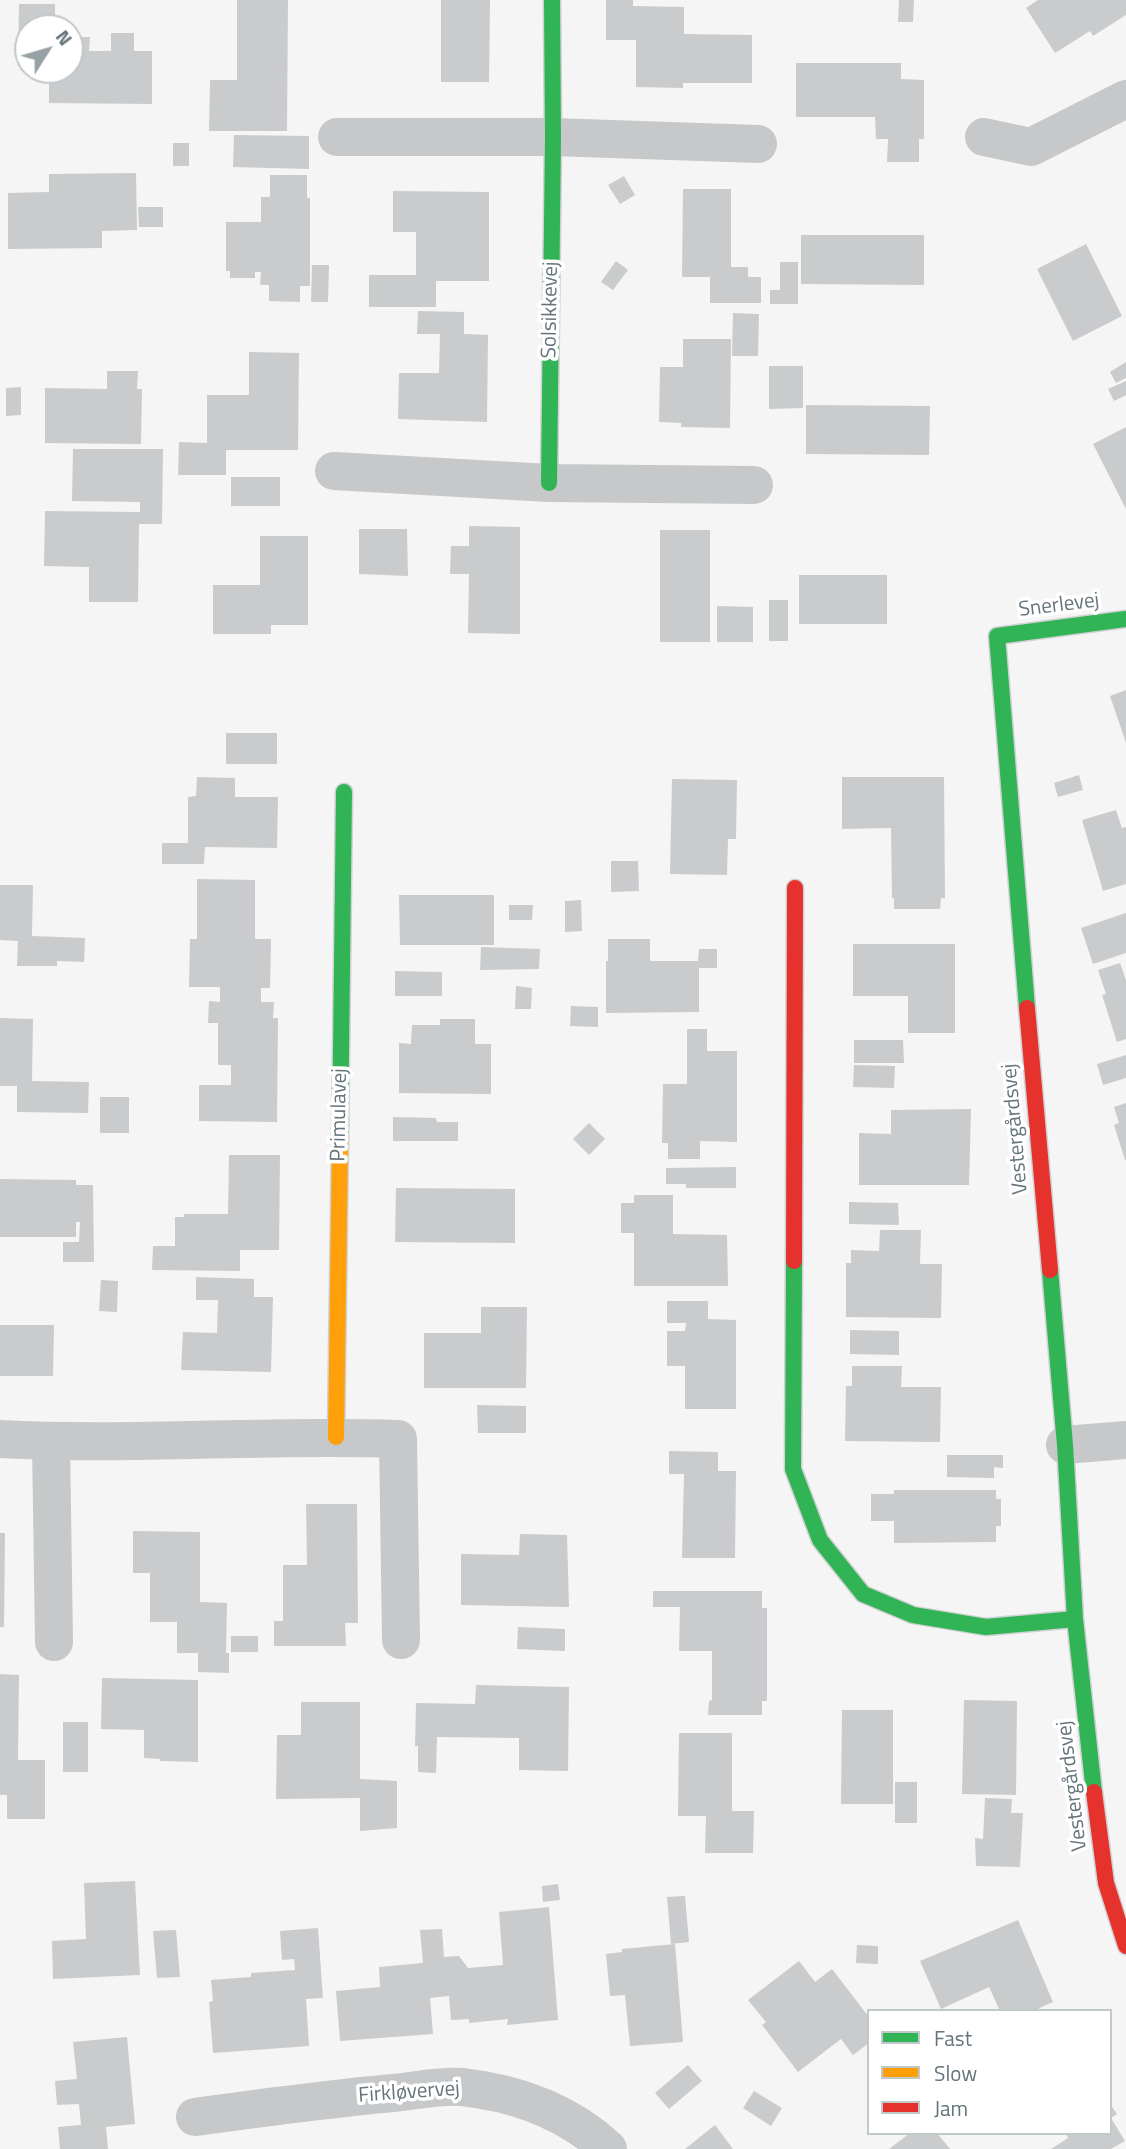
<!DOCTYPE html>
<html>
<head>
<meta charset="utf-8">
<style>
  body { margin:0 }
  #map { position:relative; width:1126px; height:2149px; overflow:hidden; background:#f5f5f5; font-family:"Titillium Web",sans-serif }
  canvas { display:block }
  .legend { position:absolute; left:867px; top:2009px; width:245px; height:126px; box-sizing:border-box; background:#fff; border:2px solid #c1c8ca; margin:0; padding:9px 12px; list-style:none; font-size:21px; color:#65757b }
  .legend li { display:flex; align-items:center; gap:14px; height:35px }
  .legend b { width:35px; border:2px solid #c1c8ca }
  .north { position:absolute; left:14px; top:14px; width:70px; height:70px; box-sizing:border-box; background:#fff; border:2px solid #c1c8ca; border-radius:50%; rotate:53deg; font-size:19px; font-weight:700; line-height:28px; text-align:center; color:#65757b }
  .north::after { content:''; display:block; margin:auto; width:24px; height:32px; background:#97a2a6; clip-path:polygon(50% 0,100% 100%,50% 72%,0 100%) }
</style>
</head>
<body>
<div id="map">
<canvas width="1126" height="2149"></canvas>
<ul class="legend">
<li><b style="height:9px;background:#30b455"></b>Fast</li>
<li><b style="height:9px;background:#ff9f0a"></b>Slow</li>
<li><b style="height:9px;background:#e5322d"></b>Jam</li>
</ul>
<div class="north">N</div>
</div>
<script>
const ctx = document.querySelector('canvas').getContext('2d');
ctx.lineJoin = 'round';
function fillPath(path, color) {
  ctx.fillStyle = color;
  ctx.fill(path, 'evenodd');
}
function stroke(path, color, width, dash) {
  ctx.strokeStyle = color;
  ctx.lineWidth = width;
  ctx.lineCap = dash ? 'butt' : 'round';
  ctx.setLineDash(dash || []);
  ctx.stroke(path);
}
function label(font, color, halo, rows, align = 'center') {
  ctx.font = font + ' "Titillium Web",sans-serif';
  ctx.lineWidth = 7;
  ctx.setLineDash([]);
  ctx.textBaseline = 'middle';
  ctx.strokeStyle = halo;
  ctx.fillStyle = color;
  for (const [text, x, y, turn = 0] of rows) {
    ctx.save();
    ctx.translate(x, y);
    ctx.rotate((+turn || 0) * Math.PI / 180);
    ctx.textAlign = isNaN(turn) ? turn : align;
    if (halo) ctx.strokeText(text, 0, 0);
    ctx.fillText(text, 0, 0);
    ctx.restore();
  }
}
fillPath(new Path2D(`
  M237,0h51l-1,131h-78l1,-51h27z
  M441,0h49l-1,82h-48z
  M606,0h27v6l51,1v27l68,1v48h-69v5l-47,-1v-47h-30z
  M899,0h15l-1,22h-15z
  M1038,0h88v15l-33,21 -3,-5 -35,22 -29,-45z
  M19,4h36v24h-27v38h-10z
  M111,33h23v18h18v53l-103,-1v-33h21v-33h20l-1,14h22z
  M796,63h105v16l23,1v59h-5v23h-32l1,-23h-12l-1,-22h-79z
  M234,135l75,1v33l-76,-2z
  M173,143h16v23h-16z
  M136,173l1,57 -35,1v17l-94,1v-56l41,-1v-18z
  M270,175h37v23h3v88h-10v16l-31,-1v-16h-9l1,-13h-6v6h-25v-7h-4v-49h35v-25h9z
  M624,176l11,19 -15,9 -12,-19z
  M683,189h48v78h17v10h13v26h-51v-26h-28z
  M393,191l96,1v89h-53v26h-67v-32h47v-43h-23z
  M138,207h25v20h-24z
  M801,235h123v50l-123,-1z
  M1086,244l36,72 -49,25 -36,-72z
  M616,261l12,9 -15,20 -12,-8z
  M780,262h18v42h-28v-14h10z
  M312,265h17l-1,37h-17z
  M418,311l46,1v22l24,1 -1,87 -89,-3 1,-46h40l1,-39h-23z
  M733,313l26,1 -1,42h-26z
  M683,339h48l-1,89 -49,-1v-4l-22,-1 1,-55h23z
  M249,352l50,1 -1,97h-72v25h-48l1,-33 28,1v-48h42z
  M1126,362v16l-10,5 -6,-11z
  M769,366h34v42l-34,1z
  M107,371h31l-1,18h5l-1,55 -96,-1v-55l62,1z
  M1126,381v14l-12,6 -6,-12z
  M21,387v28l-15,1v-28z
  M806,405l124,1 -1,49 -123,-1z
  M1126,427v82l-33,-65z
  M73,449h90l-1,75h-23l-1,78h-49v-35l-45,-1 1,-55 95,1v-10l-68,-1z
  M231,477h49v29h-49z
  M469,526l51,1v107l-52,-1 1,-59h-19l1,-28h18z
  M359,529h48l1,47 -49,-2z
  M660,530h50v112h-50z
  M260,536h48v89h-37v9h-58v-49h47z
  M799,575h88v49h-88z
  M769,600h19v41h-19z
  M717,606l36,1v35h-36z
  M1126,690v53l-16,-47z
  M226,733h51v31h-51z
  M1079,775l4,15 -25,7 -4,-14z
  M197,777l38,1v19h43l-1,51 -72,-1 -1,17h-42v-21h26v-46l8,-1z
  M842,777h102l1,121h-4l-1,11h-46v-11h-2l-1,-70 -49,1z
  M672,779l65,1 -1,59h-8l-1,36 -57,-1z
  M1116,810l6,18 4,-1v57l-23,7 -21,-71z
  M611,861h27l1,30 -28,1z
  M197,879l58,1v59h16l-1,49h-9v14h13l-1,16h5l-1,104 -78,-1v-36h32v-20h-13v-42h-10l1,-22 11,1v-15h-31l1,-48h7z
  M0,885h33l-1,51 53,2 -1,24 -27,-1v5h-40l1,-25 -18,-1z
  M399,895h95v50h-94z
  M581,900l1,31 -17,1v-31z
  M509,905h24l-1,15h-23z
  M1126,913v40l-33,11 -12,-36z
  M608,939h42v22h48l1,-12h18v19h-18v44l-93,1v-52h2z
  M853,944h102v89h-47v-37h-55z
  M481,947l59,2 -1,20 -59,1z
  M1120,963l6,17v59l-9,3 -15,-47 4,-1 -8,-24z
  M395,971l47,1v24h-47z
  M516,986l16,2 -1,21h-16z
  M571,1006l27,1v20l-28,-1z
  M0,1018l33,1 -1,62 57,1 -1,31 -71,-1v-26h-17z
  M440,1019h35v25h16v50l-92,-1v-50l12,1 1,-19h28z
  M687,1029h20v22h30v91l-37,-1v18h-32v-16h-6l1,-59h24z
  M854,1040h49l1,23h-50z
  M1126,1055v23l-23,7 -6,-21z
  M854,1065l41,1 -1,22 -41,-1z
  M100,1097h29v36h-29z
  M1126,1103v57h-1l-11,-35 5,-2 -5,-16z
  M971,1109l-2,76h-110v-52l32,1v-24z
  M393,1117l43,1 1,4h21v19h-65z
  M589,1123l16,16 -16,16 -16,-16z
  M229,1155h51l-1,95h-39v21l-88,-1 1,-24h22v-29h9v-3h44z
  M736,1167v21h-50v-4h-20v-16z
  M0,1179l76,1v5h17l1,77h-31v-20h16l1,-20h-4v15h-76z
  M396,1188l119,1v54l-120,-1z
  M634,1195h39v39l54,1 1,51h-94v-53h-13v-30h13z
  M849,1202l49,1 1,22 -50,-1z
  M880,1230h41l-1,34h22l-1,54 -95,-1v-54h5v-13l28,1z
  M196,1277l58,2v18h19l-2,75 -90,-2 2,-38 34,1 1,-33h-22z
  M101,1280l17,1 -1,31 -18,-1z
  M667,1301h41v18l28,1v89h-51v-43h-18v-35h18l1,-8h-19z
  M481,1307h46l-1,81h-102v-55h57z
  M0,1325h54l-1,51h-53z
  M850,1330l49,1v24l-49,-1z
  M852,1366h50l-1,21h40l-1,55 -95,-1 1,-55h6z
  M477,1405l49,1v27h-48z
  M669,1451l49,1v19h18l-1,87h-53l2,-84h-15z
  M947,1455h56v13l-9,-1v11l-47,-1z
  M894,1490h102v9h5v27h-5v16l-102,1v-22h-23v-27h23z
  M306,1504h51l1,119h-13l1,23h-72v-25h9v-56h24z
  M133,1531l67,1v70l27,1 -1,50h3v20l-31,-1v-19h-21v-31h-27v-49h-17z
  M0,1533h5l-1,94h-4z
  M520,1534l47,1 2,72 -108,-2v-51l58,1z
  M653,1591h109v17h5v93h-5v14h-54l1,-14 3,-1v-49h-33l1,-44h-27z
  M518,1627l47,2v22l-48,-2z
  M231,1636h27v16h-27z
  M0,1674l19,1 -1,85h27v59h-38v-24h-7z
  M102,1678l96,2v82l-38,-1v-2l-16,-1v-28l-43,-1z
  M476,1685l93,2 -1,84 -49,-1v-32l-82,-1 -1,36 -18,-1v-26h-3l1,-43 59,1z
  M964,1700l53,1 -1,94 -54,-1z
  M301,1702h59v77l37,2v47l-37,3v-33l-84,1 1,-64h24z
  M842,1710h51v94h-52z
  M63,1722h25v50h-25z
  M679,1733h53v78h22l-1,42h-48l1,-37h-28z
  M895,1782h22v41h-22z
  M985,1798l27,1 -1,14h12l-3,54 -44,-1 -1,-28 8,1z
  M135,1881l5,94 -87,4 -1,-38 34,-2 -2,-56z
  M558,1884l2,16 -17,2 -1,-16z
  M685,1896l4,46 -18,2 -4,-47z
  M549,1907l9,113 -51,5 1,-6 -39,4v-4l-18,1 -2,-24 -19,2 3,36 -93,7 -4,-50 44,-4 -1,-20 44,-4 -3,-33 22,-1 2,28 15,-1 9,12 35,-3 -4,-53z
  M1018,1920l35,82 -14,6 1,3h-40l-11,-24 -48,22 -21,-48z
  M318,1928l5,70 -17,1 3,47 -96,7 -4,-51 4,-1 -2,-21 40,-3v-4l44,-3 -1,-11 -12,1 -2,-29z
  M176,1930l4,47 -23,1 -4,-47z
  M675,1944l8,98 -53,4 -5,-51 -15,1 -4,-42 16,-2v-3z
  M857,1945l21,1v18l-22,-1z
  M799,1961l16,21 17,-13 37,48v26l-16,12 -12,-16 -43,33 -36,-47 4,-3 -18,-22z
  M127,2037l8,87 -29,3 2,22h-48l-2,-22 23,-2 -2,-21 -22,1 -2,-24 22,-2 -4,-37z
  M688,2065l14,16 -33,28 -14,-16z
  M754,2091l28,17 -11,18 -28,-18z
  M1110,2104l7,10 -6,4 14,23 -14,8h-60l17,-11 -2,-5h44z
  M715,2125l18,24h-48z
  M910,2133h27l13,16h-61z`), '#cacbcc');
const fast = new Path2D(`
  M549,483l4,-346 -1,-137
  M1027,1008l-30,-372 129,-17
  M340,1139l4,-347
  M794,1261l-1,208 27,71 43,54 50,21 73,12 89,-8
  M1050,1270l15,175 10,174 19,173`);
const slow = new Path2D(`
  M336,1437l4,-298`);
const jam = new Path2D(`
  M1027,1008l23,262
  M794,1261l1,-373
  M1094,1792l12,91 20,63`);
stroke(fast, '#d0d1d2', 19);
stroke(slow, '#d0d1d2', 19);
stroke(jam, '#d0d1d2', 19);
stroke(new Path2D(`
  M337,137h216l205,7
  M984,137l47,10 95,-48
  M334,471l215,12 205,2
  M0,1439c132,7 265,-5 398,0l3,201
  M51,1442l3,200
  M1065,1445l61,-5
  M195,2117c66,-9 131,-18 198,-24 22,-2 47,-8 69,-6 54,6 106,25 146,62`), '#c6c8c9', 38);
stroke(fast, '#30b455', 16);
stroke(slow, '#ff9f0a', 16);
stroke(jam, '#e5322d', 16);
label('21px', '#65757b', '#fff', [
  ["Solsikkevej",551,310,-89],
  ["Snerlevej",1059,606,-7],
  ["Primulavej",340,1115,-89],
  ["Vestergårdsvej",1016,1129,-95],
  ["Vestergårdsvej",1073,1786,-97],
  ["Firkløvervej",409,2093,-4]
]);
</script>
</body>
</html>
